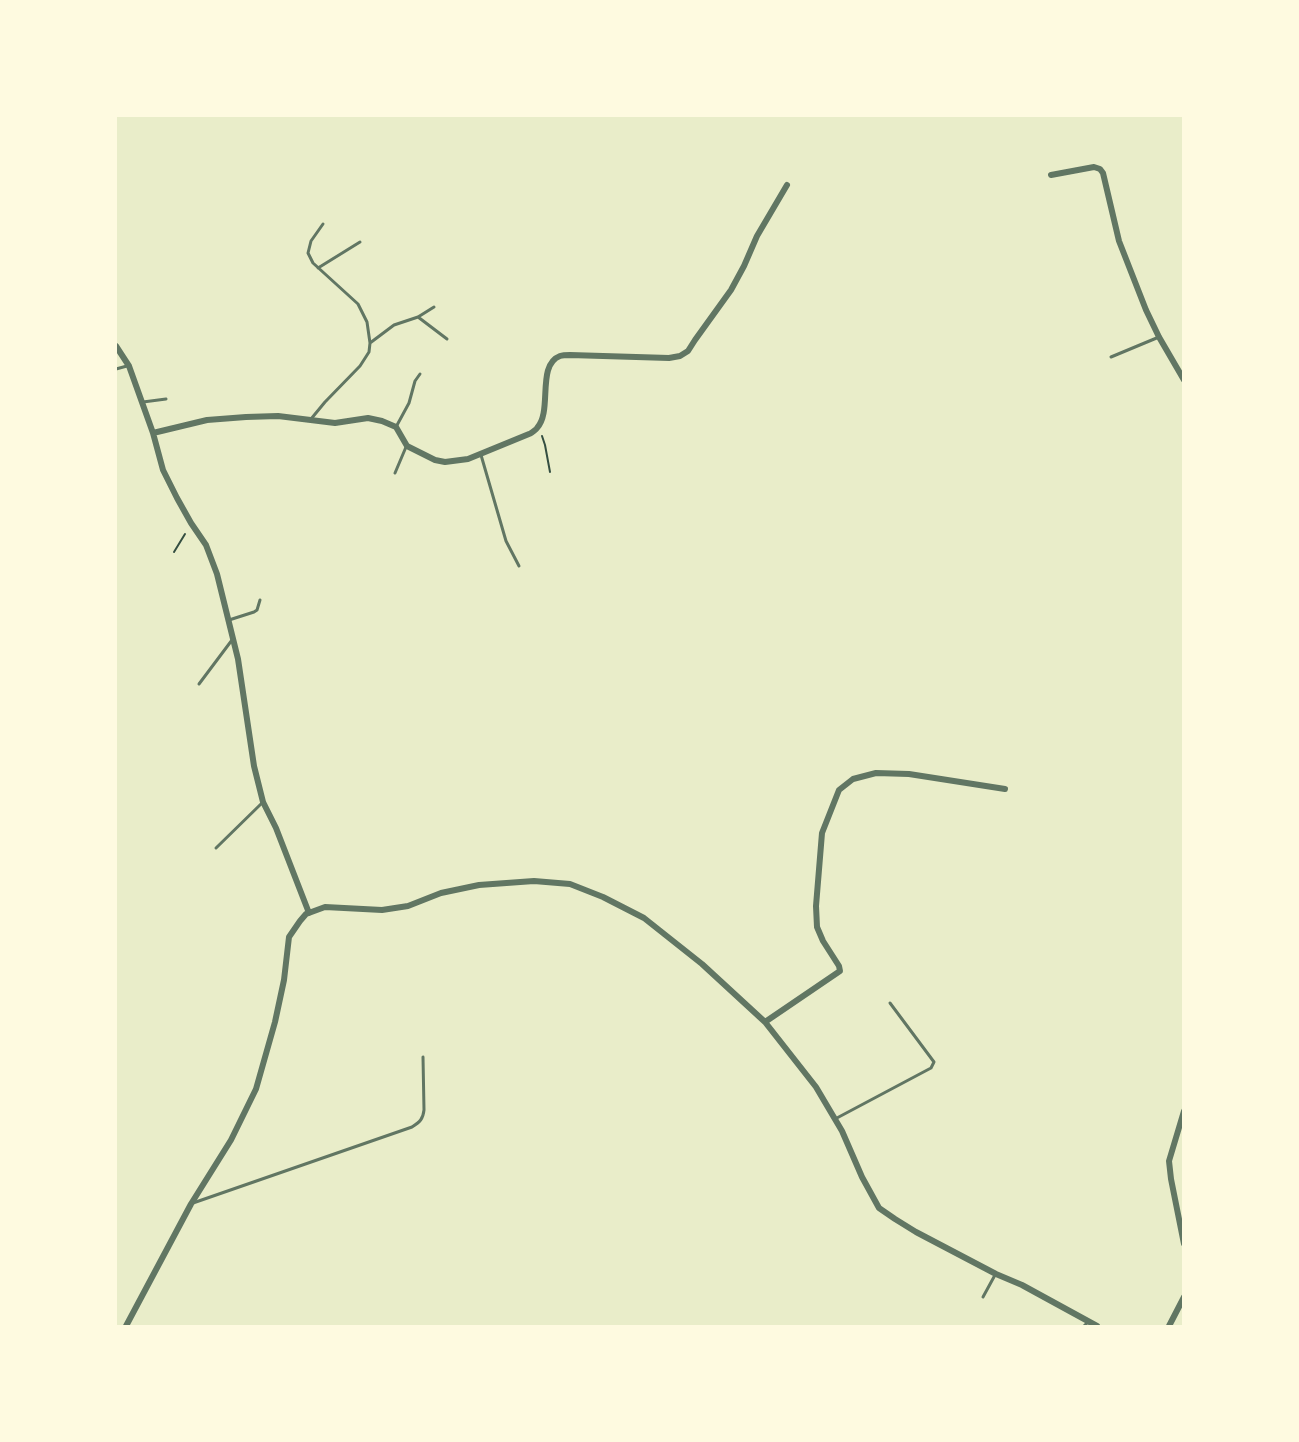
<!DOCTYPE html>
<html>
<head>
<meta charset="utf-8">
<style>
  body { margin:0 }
  #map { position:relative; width:1299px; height:1442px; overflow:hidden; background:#e9edc9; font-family:Overpass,sans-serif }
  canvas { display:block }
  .frame { position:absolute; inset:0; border:117px solid #fefae0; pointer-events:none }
</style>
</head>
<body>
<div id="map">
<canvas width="1299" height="1442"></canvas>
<div class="frame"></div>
</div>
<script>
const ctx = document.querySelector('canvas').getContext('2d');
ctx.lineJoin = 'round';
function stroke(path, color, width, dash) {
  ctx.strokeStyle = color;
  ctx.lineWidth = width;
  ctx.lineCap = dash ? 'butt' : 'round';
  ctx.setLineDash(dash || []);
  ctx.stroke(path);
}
stroke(new Path2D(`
  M542,436l3,9 5,27
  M174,552l11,-18`), '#344e41', 2);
stroke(new Path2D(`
  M318,268l42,-26
  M418,317l29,22
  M370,343l24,-18 24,-8 16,-10
  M1111,357l48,-20
  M116,369l11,-3
  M143,402l23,-3
  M311,419l14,-17 35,-36 9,-14 1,-9 -3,-21 -9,-18 -45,-41 -5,-10 3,-12 12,-17
  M396,427l13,-24 6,-22 5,-7
  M481,455l25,86 13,25
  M395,473l11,-26
  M229,620l25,-8 3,-2 3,-10
  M199,684l33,-44
  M216,848l46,-45
  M835,1119l96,-51 3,-6 -44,-59
  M193,1203l219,-76c8,-5 11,-8 12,-17l-1,-53
  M983,1297l12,-22
  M1084,1326l4,-4`), '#617663', 3);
stroke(new Path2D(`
  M1051,175l43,-8 6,2 3,4 16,68 27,69 13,27 25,43
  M116,346l13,20 24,67 10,37 14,28 14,25 15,22 11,29 21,85 16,107 9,36 13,26 33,85
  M153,433l54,-13 39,-3 32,-1 57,7 33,-5 14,3 14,6 11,19 28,14 10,2 23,-3 61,-25c1,0 8,-5 8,-6 16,-17 -1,-63 23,-72 3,-1 6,-1 10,-1l99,3 11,-2 8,-5 7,-11 36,-50 13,-24 13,-30 30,-51
  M765,1022l75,-51 -1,-5 -16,-25 -6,-14 -1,-21 6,-73 17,-43 14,-11 23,-6 33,1 96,15
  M1184,1111l-15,50 2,18 13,65
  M126,1326l65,-122 40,-64 25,-51 19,-67 9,-42 5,-43 11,-16 6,-7 19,-7 57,3 26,-4 33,-13 38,-8 55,-4 36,3 33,13 41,21 58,46 63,58 51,65 26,44 20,46 17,31 16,11 21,13 80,42 26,11 75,41
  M1169,1326l15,-29`), '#617663', 6);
</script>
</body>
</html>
